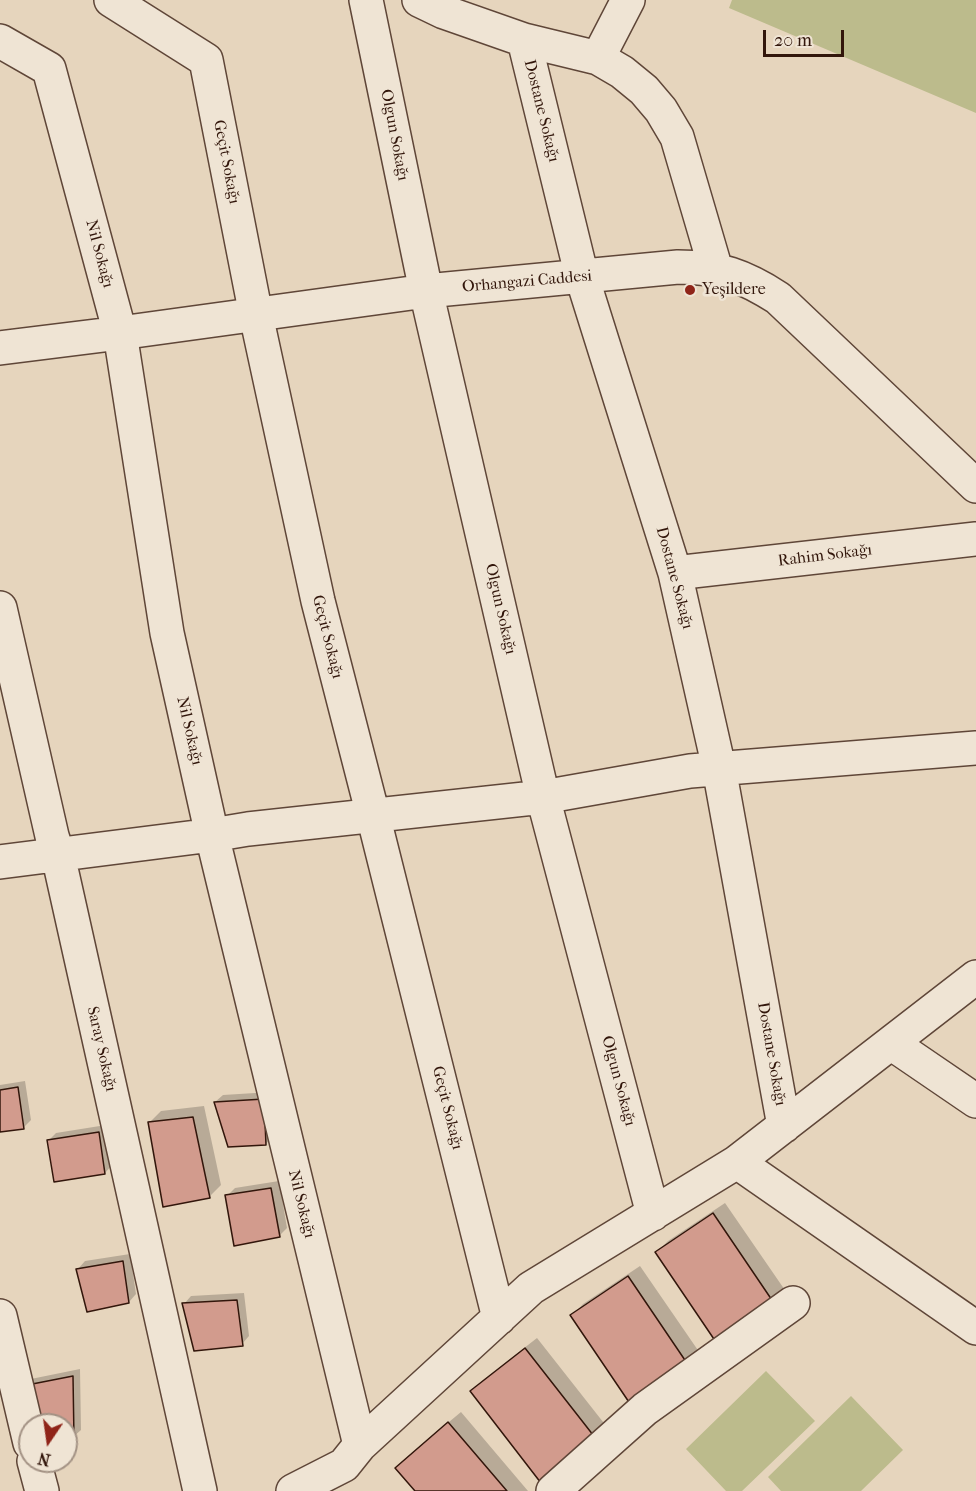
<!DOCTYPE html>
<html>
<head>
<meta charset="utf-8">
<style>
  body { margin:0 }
  #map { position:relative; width:976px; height:1491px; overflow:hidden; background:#e6d5bd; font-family:"IM FELL French Canon",serif }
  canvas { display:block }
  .north { position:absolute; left:18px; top:1413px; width:60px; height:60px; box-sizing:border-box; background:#efe4d4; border:2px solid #a39284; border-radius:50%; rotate:193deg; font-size:16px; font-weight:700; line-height:24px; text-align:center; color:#32160b }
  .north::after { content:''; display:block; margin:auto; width:21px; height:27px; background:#8f2418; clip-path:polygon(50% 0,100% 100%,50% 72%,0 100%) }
  .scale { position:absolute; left:763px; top:30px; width:81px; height:27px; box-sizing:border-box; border:3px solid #32160b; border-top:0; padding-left:8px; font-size:18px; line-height:21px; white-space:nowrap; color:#32160b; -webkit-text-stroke:4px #efe4d4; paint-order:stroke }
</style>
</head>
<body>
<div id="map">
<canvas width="976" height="1491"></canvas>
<div class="north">N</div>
<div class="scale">20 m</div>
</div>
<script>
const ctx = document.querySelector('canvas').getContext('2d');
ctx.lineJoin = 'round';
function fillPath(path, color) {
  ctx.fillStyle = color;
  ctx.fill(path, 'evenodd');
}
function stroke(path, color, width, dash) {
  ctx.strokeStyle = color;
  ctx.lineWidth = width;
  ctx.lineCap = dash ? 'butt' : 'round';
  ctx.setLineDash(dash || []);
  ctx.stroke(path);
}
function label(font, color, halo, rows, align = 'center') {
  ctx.font = font + ' "IM FELL French Canon",serif';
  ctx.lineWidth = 5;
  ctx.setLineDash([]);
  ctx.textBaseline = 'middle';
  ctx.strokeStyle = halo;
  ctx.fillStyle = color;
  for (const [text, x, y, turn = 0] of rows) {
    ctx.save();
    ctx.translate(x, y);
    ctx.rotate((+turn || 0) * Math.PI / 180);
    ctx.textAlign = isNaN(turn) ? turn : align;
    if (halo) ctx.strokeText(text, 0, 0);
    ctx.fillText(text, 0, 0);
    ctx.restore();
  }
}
fillPath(new Path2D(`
  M732,0h244v113l-247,-105z
  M766,1371l49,50 -73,70h-16l-40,-42z
  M851,1396l52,54 -42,41h-80l-13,-14z`), '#bcbb8c');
fillPath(new Path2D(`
  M25,1081l6,39 -7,7 -24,4v-46z
  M271,1092l2,44 -7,8 -51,-42 8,-7z
  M204,1106l17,79 -12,12 -59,-75 11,-11z
  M106,1125l6,40 -7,8 -56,-33 7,-7z
  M279,1181l8,47 -8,8 -52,-40 8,-8z
  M725,1203l64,93 -12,12 -120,-56 11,-11z
  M130,1254l6,40 -7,8 -51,-33 7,-8z
  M640,1266l64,93 -12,12 -120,-55 11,-12z
  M244,1293l5,43 -7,8 -58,-40 7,-8z
  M537,1338l70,89 -11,12 -124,-48 11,-11z
  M80,1369l1,61 -8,7h-7v-12l-40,-45z
  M461,1412l67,79h-111l-20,-23 11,-12z`), '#0003');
const building = new Path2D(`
  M18,1087l6,42 -24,3v-42z
  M264,1099l2,46 -38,2 -14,-45z
  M193,1117l17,81 -47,9 -15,-85z
  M99,1132l6,42 -51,8 -7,-42z
  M271,1188l9,49 -46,9 -9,-51z
  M713,1213l65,96 -58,39 -65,-96z
  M123,1261l6,42 -42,9 -11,-43z
  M628,1276l65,96 -58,39 -65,-96z
  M237,1300l6,46 -49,5 -12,-48z
  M525,1348l72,92 -56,43 -71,-92z
  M73,1376l1,63h-8v-14h-36l-13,-38z
  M448,1422l59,69h-92l-20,-23z`);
fillPath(building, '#d29b8d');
stroke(building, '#32160b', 1.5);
const minor = new Path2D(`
  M111,0l95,60 50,255 62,286 55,214 126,503
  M366,0l60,291 117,506 110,417
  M419,0l25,12 80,28 74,18 24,14 22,18 17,20 16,27 39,133
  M524,40l58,237 93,296 44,195 65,358
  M0,41l49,28 71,264 47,300 45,202 148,610
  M598,58l30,-58
  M0,348l120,-15 306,-42 252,-24c41,0 66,9 100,31l198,188
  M675,573l301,-34
  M0,608l52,228 6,19 142,636
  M0,862l212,-27 36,-6 295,-32 147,-26 286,-23
  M891,1043l85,58
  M737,1162l239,166
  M0,1316l30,127
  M34,1461l8,30
  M293,1491l51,-26 16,-20 171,-157 206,-126 239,-185
  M553,1491l92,-82 148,-106`);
stroke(minor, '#5f4638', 36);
stroke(minor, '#efe4d4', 33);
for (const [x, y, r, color] of [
  [690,290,6,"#8f2418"]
]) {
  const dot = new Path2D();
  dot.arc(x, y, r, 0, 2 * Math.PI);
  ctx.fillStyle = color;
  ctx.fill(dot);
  stroke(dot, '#efe4d4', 2);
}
label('16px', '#32160b', '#efe4d4', [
  ["Dostane Sokağı",541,111,76],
  ["Olgun Sokağı",394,135,79],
  ["Geçit Sokağı",226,162,79],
  ["Nil Sokağı",99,254,75],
  ["Orhangazi Caddesi",527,282,-5],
  ["Rahim Sokağı",825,556,-7],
  ["Dostane Sokağı",674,578,75],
  ["Olgun Sokağı",500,609,77],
  ["Geçit Sokağı",327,637,76],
  ["Nil Sokağı",189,731,77],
  ["Saray Sokağı",101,1049,77],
  ["Dostane Sokağı",771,1054,80],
  ["Olgun Sokağı",618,1081,75],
  ["Geçit Sokağı",447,1108,76],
  ["Nil Sokağı",301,1204,76]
]);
label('16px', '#32160b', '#efe4d4', [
  ["Yeşildere",702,290]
], 'left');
</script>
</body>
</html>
